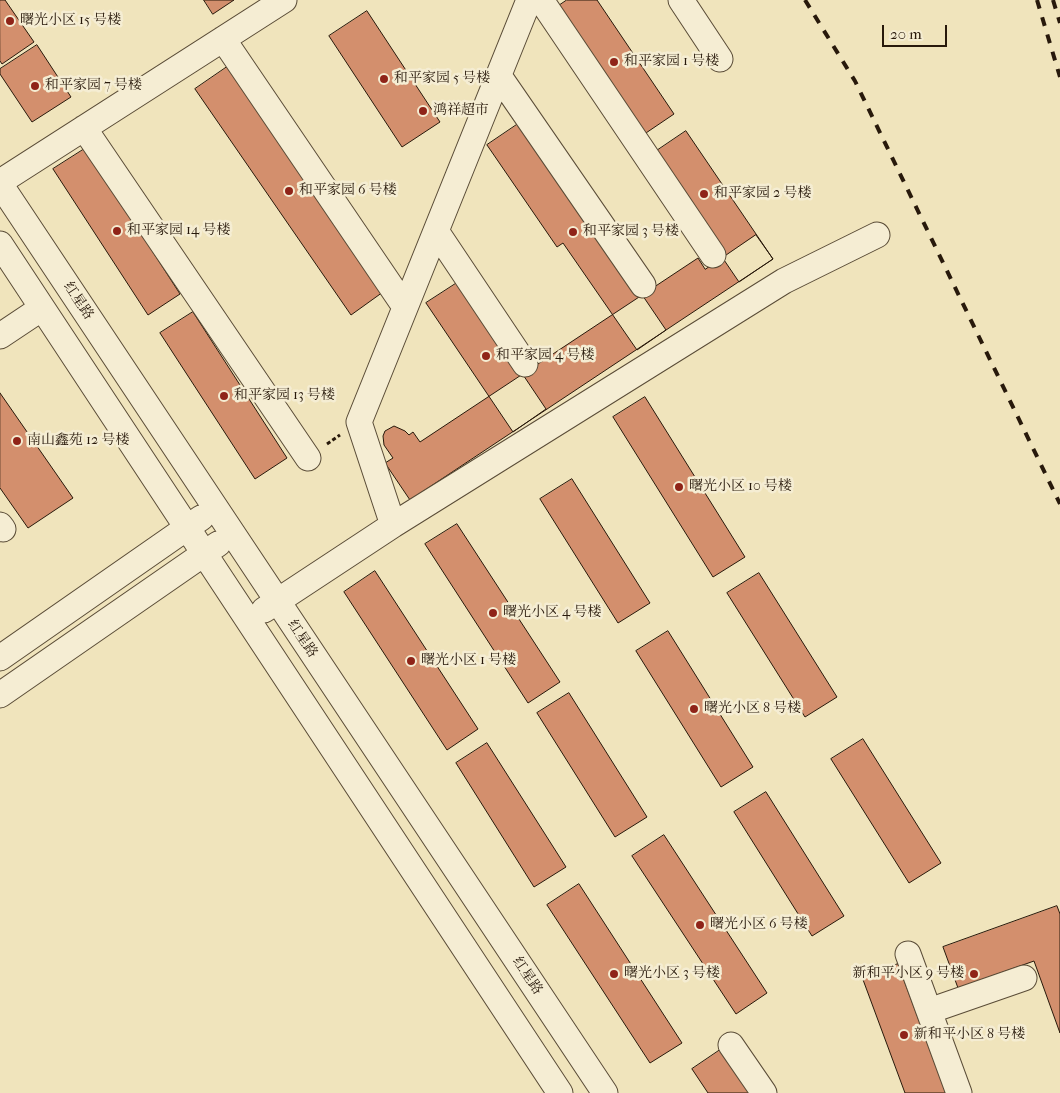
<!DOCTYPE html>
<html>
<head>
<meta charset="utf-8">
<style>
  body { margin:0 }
  #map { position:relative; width:1060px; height:1093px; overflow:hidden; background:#f0e4bc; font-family:"IM FELL French Canon",serif }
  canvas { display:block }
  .scale { position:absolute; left:882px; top:25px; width:65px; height:22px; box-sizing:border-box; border:2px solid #28190b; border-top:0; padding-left:6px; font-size:15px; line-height:18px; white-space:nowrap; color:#28190b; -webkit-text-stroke:4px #f5edd3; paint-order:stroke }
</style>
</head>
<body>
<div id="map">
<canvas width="1060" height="1093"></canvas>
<div class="scale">20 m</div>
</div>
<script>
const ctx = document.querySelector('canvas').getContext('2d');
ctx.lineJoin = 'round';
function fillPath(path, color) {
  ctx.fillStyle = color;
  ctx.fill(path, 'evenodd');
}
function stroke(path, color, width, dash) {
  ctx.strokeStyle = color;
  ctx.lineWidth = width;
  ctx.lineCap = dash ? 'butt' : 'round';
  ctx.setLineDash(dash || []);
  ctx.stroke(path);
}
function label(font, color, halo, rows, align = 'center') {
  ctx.font = font + ' "IM FELL French Canon","Noto Serif SC",serif';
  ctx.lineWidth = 5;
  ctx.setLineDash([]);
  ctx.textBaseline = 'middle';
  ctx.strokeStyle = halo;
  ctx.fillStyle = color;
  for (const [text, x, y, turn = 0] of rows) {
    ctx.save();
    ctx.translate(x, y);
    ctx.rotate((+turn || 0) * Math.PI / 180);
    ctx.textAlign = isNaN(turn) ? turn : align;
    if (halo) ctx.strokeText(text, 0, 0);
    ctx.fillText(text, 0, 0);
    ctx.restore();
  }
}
const building = new Path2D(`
  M0,0h5l29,42 -32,22 -2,-3z
  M204,0h30l-21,14z
  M567,0h30l77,114 -34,23 -86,-128z
  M367,11l73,111 -38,25 -73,-111z
  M37,45l34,52 -39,25 -32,-48v-5z
  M227,67l156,225 -32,23 -156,-226z
  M518,124l72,94 76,112 -29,20 -74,-107 -6,4 -70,-102z
  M686,131l87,128 -34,23 -87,-128z
  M86,148l94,146 -32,21 -95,-146z
  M756,235l17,24 -363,241 -25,-37 8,-5 -9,-13 -1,-9 2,-5 9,-5 11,5 4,4 4,-3 7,10 278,-184 7,11z
  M460,281l86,128 -33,23 -87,-129z
  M193,312l94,146 -32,21 -95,-146z
  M0,393l73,105 -45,30 -28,-40z
  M645,397l100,160 -32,20 -100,-160z
  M572,479l78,124 -32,20 -78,-124z
  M457,524l103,158 -32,21 -103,-159z
  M375,571l103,158 -31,21 -103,-158z
  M759,573l78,124 -32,20 -78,-124z
  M668,631l85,136 -32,20 -85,-136z
  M569,693l78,124 -32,20 -78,-124z
  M863,739l78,124 -32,20 -78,-124z
  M487,743l79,124 -32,20 -78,-124z
  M766,792l78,124 -32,20 -78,-124z
  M664,835l103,158 -31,21 -104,-158z
  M579,884l103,159 -32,20 -103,-158z
  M1057,906l3,8v119l-26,-72 -76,27 -15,-41z
  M898,964l48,129h-41l-43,-116z
  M723,1048l31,45h-46l-16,-24z`);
fillPath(building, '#d38f6d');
stroke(building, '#28190b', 1);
const minor = new Path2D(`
  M541,0l172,255
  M681,0l39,59
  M223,39l182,268
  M499,76l144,209
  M84,128l224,330
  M0,182l284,-182
  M0,184l605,909
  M436,231l89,133
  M0,244l560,849
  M0,336l42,-28
  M0,525l3,4
  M393,525l391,-244 93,-46
  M264,610l129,-85 -34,-103 170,-422
  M0,658l201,-140
  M0,695l218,-151
  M908,954l51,139
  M929,1011l95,-33
  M731,1045l33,48`);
stroke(minor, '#5a4c37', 27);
stroke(new Path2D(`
  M327,444l13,-9`), '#28190b', 3, [4, 2.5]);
stroke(minor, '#f5edd3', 25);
stroke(new Path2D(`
  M805,0l50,81 205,423
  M1037,0l23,77
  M1053,0l7,23`), '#28190b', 4, [9, 9]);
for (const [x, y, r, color] of [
  [10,21,5,"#8f2418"],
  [614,62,5,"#8f2418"],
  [384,79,5,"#8f2418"],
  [35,86,5,"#8f2418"],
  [423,111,5,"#8f2418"],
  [289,191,5,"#8f2418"],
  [704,194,5,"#8f2418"],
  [117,231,5,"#8f2418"],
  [573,232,5,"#8f2418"],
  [486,356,5,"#8f2418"],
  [224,396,5,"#8f2418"],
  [17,441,5,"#8f2418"],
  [679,487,5,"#8f2418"],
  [493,613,5,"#8f2418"],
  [411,661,5,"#8f2418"],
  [694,709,5,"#8f2418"],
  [700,925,5,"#8f2418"],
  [614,974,5,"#8f2418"],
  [974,974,5,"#8f2418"],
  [904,1035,5,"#8f2418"]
]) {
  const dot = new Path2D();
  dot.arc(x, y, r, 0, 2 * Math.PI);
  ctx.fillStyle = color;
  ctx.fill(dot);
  stroke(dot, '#f5edd3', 2);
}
label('14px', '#28190b', '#f5edd3', [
  ["曙光小区 15 号楼",20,21],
  ["和平家园 1 号楼",624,62],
  ["和平家园 5 号楼",394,79],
  ["和平家园 7 号楼",45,86],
  ["鸿祥超市",433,111],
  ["和平家园 6 号楼",299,191],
  ["和平家园 2 号楼",714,194],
  ["和平家园 14 号楼",127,231],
  ["和平家园 3 号楼",583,232],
  ["和平家园 4 号楼",496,356],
  ["和平家园 13 号楼",234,396],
  ["南山鑫苑 12 号楼",27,441],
  ["曙光小区 10 号楼",689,487],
  ["曙光小区 4 号楼",503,613],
  ["曙光小区 1 号楼",421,661],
  ["曙光小区 8 号楼",704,709],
  ["曙光小区 6 号楼",710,925],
  ["曙光小区 3 号楼",624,974],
  ["新和平小区 9 号楼",964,974,"right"],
  ["新和平小区 8 号楼",914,1035]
], 'left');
label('14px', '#28190b', '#f5edd3', [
  ["红星路",78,301,56],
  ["红星路",302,639,56],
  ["红星路",527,976,56]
]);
</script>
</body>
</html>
